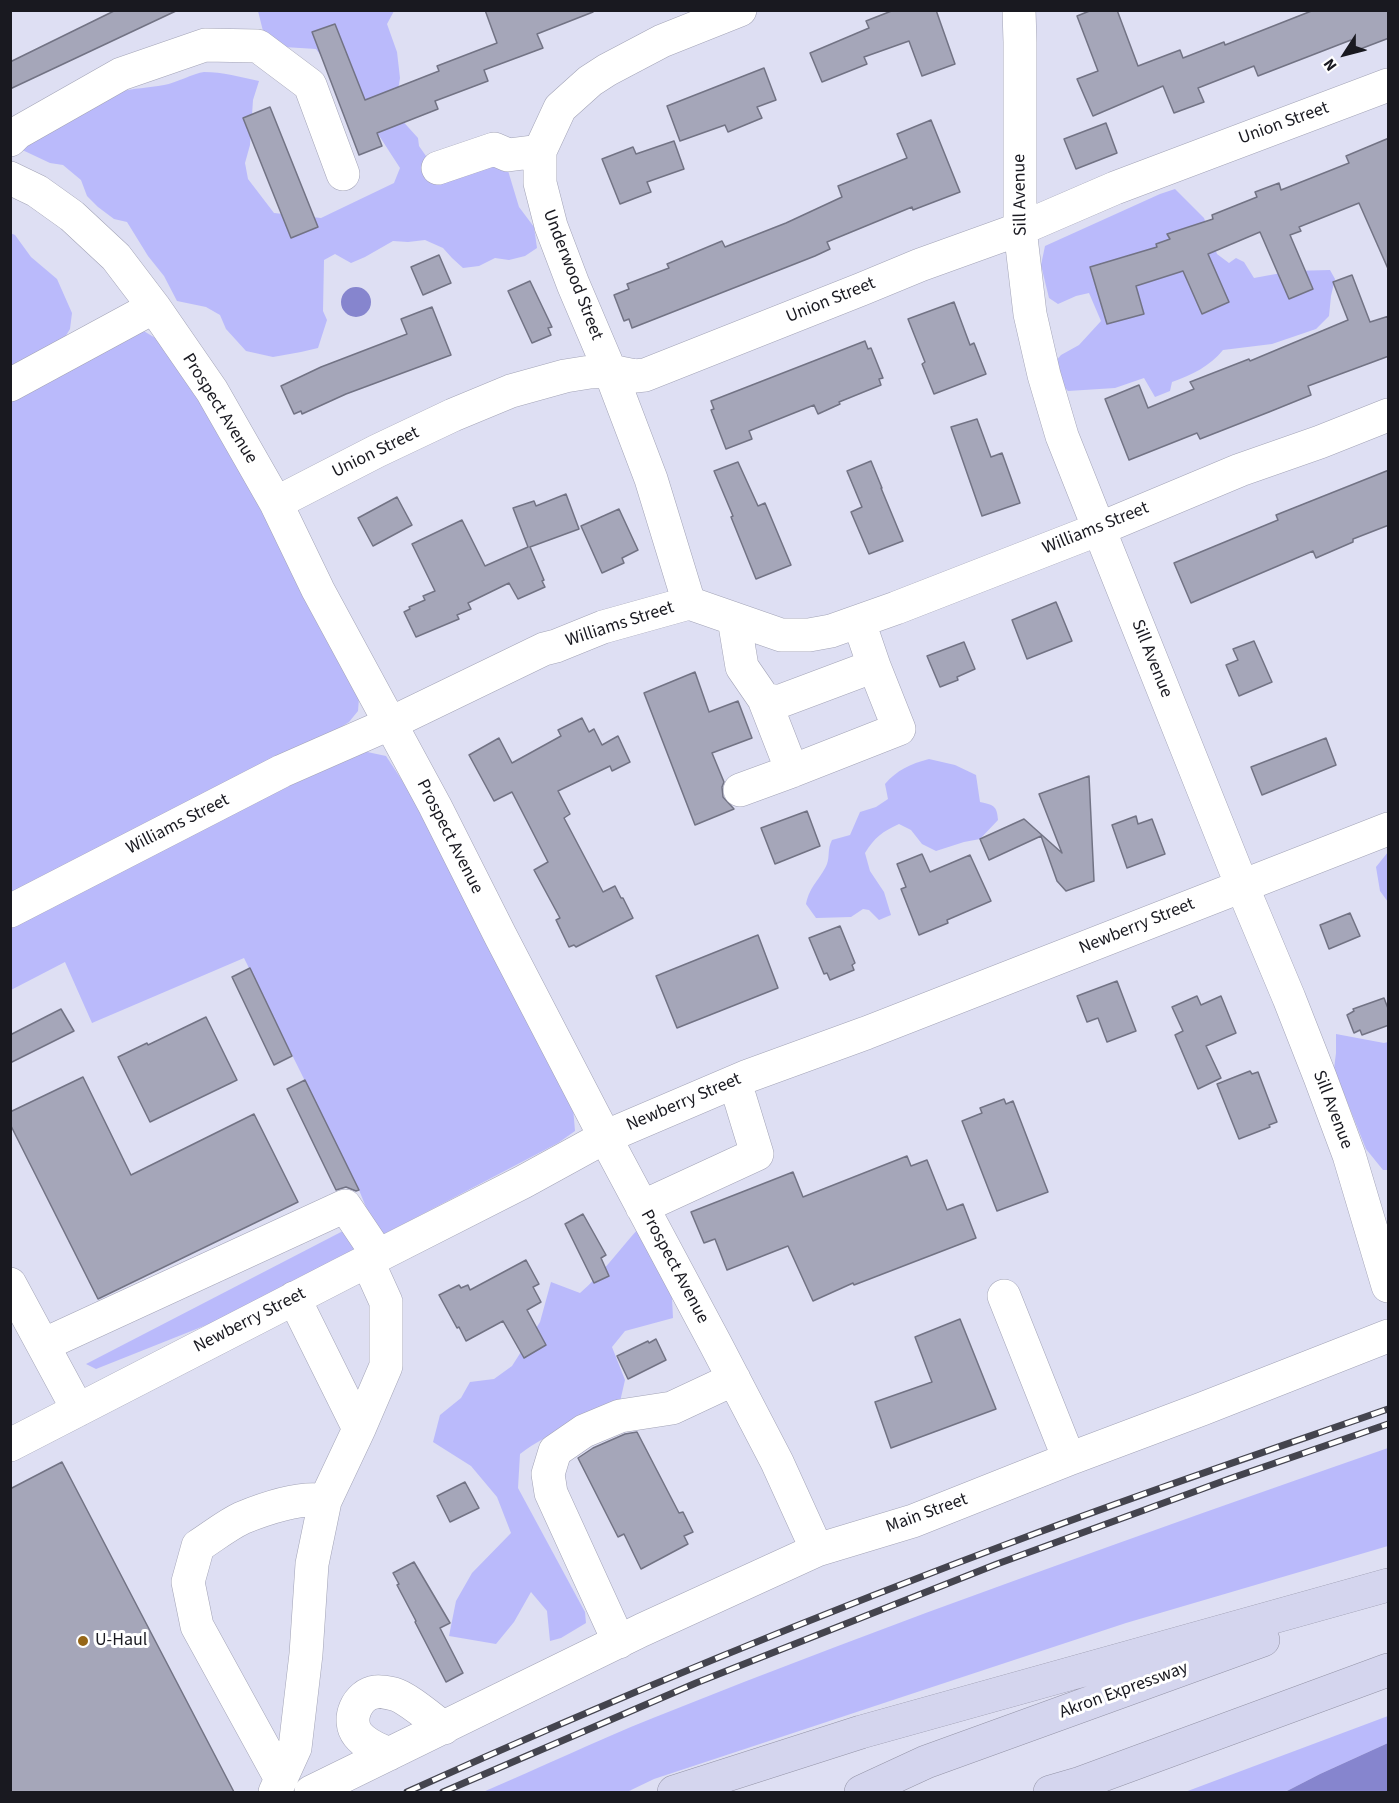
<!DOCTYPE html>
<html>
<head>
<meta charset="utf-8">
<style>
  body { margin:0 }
  #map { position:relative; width:1399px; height:1803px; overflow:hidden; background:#dedff3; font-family:"Source Sans 3",sans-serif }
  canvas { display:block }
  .frame { position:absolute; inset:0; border:12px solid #191920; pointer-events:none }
  .north { position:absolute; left:1315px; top:24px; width:60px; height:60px; -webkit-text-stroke:4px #fff; paint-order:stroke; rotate:234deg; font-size:16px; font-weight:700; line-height:24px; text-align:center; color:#191920 }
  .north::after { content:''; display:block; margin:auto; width:21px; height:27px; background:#191920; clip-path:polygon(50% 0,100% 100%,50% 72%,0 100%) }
</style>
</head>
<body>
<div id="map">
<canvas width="1399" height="1803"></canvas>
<div class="frame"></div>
<div class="north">N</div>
</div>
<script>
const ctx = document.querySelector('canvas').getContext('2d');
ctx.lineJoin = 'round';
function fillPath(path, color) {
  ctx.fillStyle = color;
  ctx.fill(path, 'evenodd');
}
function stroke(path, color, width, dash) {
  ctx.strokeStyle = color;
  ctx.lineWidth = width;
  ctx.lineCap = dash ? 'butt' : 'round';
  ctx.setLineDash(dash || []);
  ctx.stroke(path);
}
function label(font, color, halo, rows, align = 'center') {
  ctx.font = font + ' "Source Sans 3",sans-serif';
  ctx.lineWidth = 6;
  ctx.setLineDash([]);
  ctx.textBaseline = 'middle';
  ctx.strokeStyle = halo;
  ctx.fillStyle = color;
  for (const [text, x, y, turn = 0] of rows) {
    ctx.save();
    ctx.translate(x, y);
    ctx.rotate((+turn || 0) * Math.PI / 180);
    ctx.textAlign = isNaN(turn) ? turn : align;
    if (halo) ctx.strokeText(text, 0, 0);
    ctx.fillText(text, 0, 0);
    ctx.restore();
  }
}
fillPath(new Path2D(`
  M258,11h136l-7,13 10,28 3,26 -4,25 3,14 19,21 1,8 7,10 12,12 68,-4 13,43 15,20 3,21 -12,8 -16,4 -14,-2 -16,8 -16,2 -11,-10 -9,-10 -18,-8 -17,2 -15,-1 -28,16 -14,6 -16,-9 -11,6 -1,51 4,9 -9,28 -17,4 -28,5 -27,-6 -20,-22 -6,-14 -14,-8 -29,-6 -13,-25 -16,-20 -21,-34 -13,-3 -16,-12 -11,-11 -6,-16 -18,-15 -13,-2 -34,-16 102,-55c16,-4 30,-4 46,-7 12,-2 30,-12 40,-13 18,0 37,5 55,9l-6,19 -3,45 -5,18 3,16 26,34 47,5 73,-35 6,-15 -22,-34 -62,-85 -32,-2 -21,-16z
  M1175,189l29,29 13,36 12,9 7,-5 8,4 10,16 38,-7 38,-1 5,9 -4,17 -2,20 -13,13 -44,15 -49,6c-13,16 -31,25 -51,32l-2,9 -15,6 -11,-19 -29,10 -47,3 -13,-13v-16l6,-7 18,-10 22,-24 -12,-28 -13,3 -18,8 -9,-6 -8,-33 4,-19 115,-52z
  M10,233l5,2 16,22 26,22 15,34 -2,16 -13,21 -47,30z
  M142,330l15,9 42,58 119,216 41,85 -1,13 -9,11 -42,27 -296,151v-501z
  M358,750l28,6 25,38 162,313 2,24 -17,12 -334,175 -128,51 -10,-5 284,-147 -11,-27 -115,-232 -152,65 -27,-61 -54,28v-63z
  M929,759l26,6 21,10 4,27c13,3 17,3 18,18l-18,19 -16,3 -28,9 -14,-7 -11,-14 -12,-6c-16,7 -25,14 -34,29l5,18 14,21 7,23 -12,5 -10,-10 -6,-1 -12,8 -35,1 -10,-14c4,-19 14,-24 21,-40 3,-8 0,-14 5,-24l18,-5 10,-23 16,-5 12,-8 -3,-15c12,-14 25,-20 44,-25z
  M1388,852v50l-8,-11 -4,-24z
  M1336,1034l48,9 4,-1v128h-5l-17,-21 -32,-80 2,-16z
  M638,1229l33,49 2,40 -48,13 -13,16 13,33 -6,26c-37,13 -68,25 -99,48l-2,34 67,124 1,11 -25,15 -11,3 -3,-30 -16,-19 -17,30 -18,22 -47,-8 7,-35 16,-28 39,-40 -14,-36 -26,-31 -38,-24 7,-27 21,-17 9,-16 24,-3 18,-13 28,-44 11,-40 29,11c22,-19 39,-43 58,-64z
  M1388,1448v98l-262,77 -472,156 -27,13h-144c57,-24 112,-51 170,-74 242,-97 489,-184 735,-270z
  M1388,1716v27l-68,31 -35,18h-100z`), '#babafb');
fillPath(new Path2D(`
  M341 302a15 15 0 1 1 30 0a15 15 0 1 1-30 0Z
  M1388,1743v49h-103l35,-18z`), '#8685ce');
const building = new Path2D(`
  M116,10h62l-168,79v-27z
  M485,10h108v2l-56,22 6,14 -59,22 4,11 -53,20 3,8 -61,24 5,13 -23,9 -47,-123 23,-8 30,76 74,-29 -2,-5 60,-23z
  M894,10h42l19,54 -33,12 -13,-35 -45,16 3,7 -45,18 -12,-29 59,-25 -3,-7z
  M1092,10h25l21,56 42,-16 3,8 41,-16 1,3 89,-35h75v28l-34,13 -4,-11 -93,36 -4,-10 -56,22 6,14 -30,11 -11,-27 -70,30 -16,-37 21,-8 -21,-55z
  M764,68l12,32 -19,7 5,11 -34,14 -3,-7 -45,16 -13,-35z
  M270,107l48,120 -27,11 -48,-120z
  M931,120l29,72 -47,18 -1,-3 -85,35 3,7 -15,7 -183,72 -3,-9 -5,2 -10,-26 15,-6 -2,-5 42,-16 -2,-4 55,-23 3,6 5,-2 56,-22 56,-26 -4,-11 69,-28 -10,-24z
  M1106,123l11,30 -41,16 -12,-30z
  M1389,138v133l-30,-68 -60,24 2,4 -11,4 23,54 -24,10 -29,-67 -52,22 21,48 -27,12 -19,-43 -47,15 8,28 -37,10 -17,-57 67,-20 -1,-3 14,-5 -3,-5 46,-15 -1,-4 45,-18 -2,-5 24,-9 2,7 68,-27 -3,-7z
  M674,141l10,28 -37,13 4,10 -31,12 -18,-45 31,-12 3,7z
  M439,255l12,28 -28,12 -12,-28z
  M1352,275l18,47 19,-6v40l-81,30 3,9 -42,17 -69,27 -3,-6 -68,27 -24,-61 34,-14 9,23 46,-19 -4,-7 59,-23 1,2 98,-41 -15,-38z
  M530,281l22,46 -4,1 3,7 -19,8 -24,-52z
  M954,302l16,43 4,-2 12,31 -52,20 -12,-30 3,-2 -17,-43z
  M432,307l19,48 -105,39 -44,20 -1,-3 -7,3 -13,-28 40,-19 86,-33 -6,-15z
  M865,341l3,8 3,-1 12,30 -4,1 2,6 -42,17 1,2 -22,10 -4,-9 -65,26 3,8 -26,10 -15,-39 3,-1 -3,-8z
  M977,419l14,38 11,-4 18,50 -38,13 -31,-89z
  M871,461l11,27h-1l22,53 -34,13 -18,-42 11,-5 -15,-36z
  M738,462l20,44 7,-3 26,62 -35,14 -25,-62 2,-1 -19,-45z
  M1389,470v55l-36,14v3l-37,16 -3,-7 -122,52 -17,-40 104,-43 -2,-5z
  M566,494l13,35 -49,18 14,33 -2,1 3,6 -27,12 -9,-16 -41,20 3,6 -14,6 2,4 -43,18 -12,-25 6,-3 -1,-2 16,-7 -2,-4 12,-5 -23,-47 50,-24 23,46 43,-19 -15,-39 21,-7 2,5z
  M397,497l15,28 -39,21 -15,-28z
  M619,509l19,41 -16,8 2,5 -22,10 -21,-47z
  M1056,602l16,39 -45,18 -15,-39z
  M1254,641l18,41 -33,14 -13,-31 12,-5 -5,-11z
  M964,642l11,27 -18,8 1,3 -18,7 -13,-31z
  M695,672l14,40 29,-11 14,37 -40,15 12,29 -2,5 1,10 11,12 -39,16 -51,-132z
  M582,718l7,14 5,-3 8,16 16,-9 12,26 -18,9 -2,-5 -52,25 12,23 -6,4 39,74 12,-6 6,12h2l10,20 -57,29 -2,-2 -5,2 -13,-27 4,-2 -26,-48 14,-8 -36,-70 -18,9 -25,-46 30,-17 13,25 49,-27 -3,-6z
  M1326,738l10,27 -74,30 -11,-28z
  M1089,776l5,105 -28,10 -9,-10 -16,-45 -52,24 -9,-21 44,-20 38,34 -23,-59z
  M807,811l13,35 -45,18 -14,-36z
  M1136,816l2,8 14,-5 13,35 -38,14 -15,-43z
  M922,854l8,18 40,-17 21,46 -44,19 1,3 -29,12 -18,-46 5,-2 -9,-23z
  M1350,913l10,23 -31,13 -9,-24z
  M840,926l15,37 -3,2 2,5 -24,10 -3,-7 -3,1 -15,-36z
  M758,935l20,53 -101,40 -21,-52z
  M250,968l42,88 -18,9 -42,-88z
  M1117,981l19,50 -29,11 -9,-24 -11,4 -10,-26z
  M1197,996l4,9 20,-9 15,37 -30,13 15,32 -23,11 -23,-54 8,-4 -11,-24z
  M1384,998l5,13v14l-27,10 -2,-5 -6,3 -7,-18 7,-4 -1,-2z
  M61,1009l13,22 -64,32v-28z
  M206,1017l31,63 -87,42 -32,-65 29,-14 1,2z
  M1250,1071l2,3 6,-2 19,50 -8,3 1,2 -31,12 -22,-55z
  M83,1077l48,98 123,-61 44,88 -200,97 -88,-175v-12z
  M305,1080l54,110 -3,1 -10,-4 -10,3 -49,-101z
  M1004,1099l2,5 7,-3 35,91 -51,19 -35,-90 20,-8 -2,-5z
  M907,1156l4,10 16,-6 20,50 16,-6 13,34 -122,47 -1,-2 -40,18 -25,-55 -61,24 -12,-31 -11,4 -13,-31 102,-40 10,25z
  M583,1214l23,41 -5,3 8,18 -15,7 -29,-59z
  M526,1260l13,24 -6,3 8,15 -14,8 19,35 -22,13 -21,-37 -37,20 -7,-14 -2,1 -18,-33 20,-10 2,3 7,-3 2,5z
  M960,1319l36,90 -105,39 -16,-46 57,-20 -17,-45z
  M656,1339l10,21 -38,19 -11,-23 31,-15 1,2z
  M637,1432l42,81 4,-1 10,20 -9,4 4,8 -47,25 -17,-35 -6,3 -40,-79 15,-10 32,-14z
  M62,1462l172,330h-224v-303z
  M465,1482l14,26 -29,14 -13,-26z
  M414,1562l36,61 -10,5 23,45 -17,9 -31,-60 1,-1 -19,-36 2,-1 -6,-11z`);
fillPath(building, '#a5a6b9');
stroke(building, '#727384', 1.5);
const minor = new Path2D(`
  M1019,10l1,32v187l10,85 14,61 18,61 37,93 143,357 47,112 31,79 29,78 39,131
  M10,140l7,-7 104,-59 84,-29 53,1 52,39 33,89
  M438,168l56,-19 14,6 32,-4
  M10,178l27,13 35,25 44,41 38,50 58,84 64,112 42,87 117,216 65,129 105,202 110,206 62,119 40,88
  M10,385l144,-78
  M276,503l101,-52 76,-36 58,-24 54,-15 25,-4 20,-1 25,5 10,-1 217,-86 58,-24 100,-36 95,-41 273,-103
  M689,603l-38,-124 -41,-108 -37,-87 -22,-58 -11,-43v-32l20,-43 30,-27 17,-11 55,-29 78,-31
  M734,619l8,48 22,32 28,72
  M764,699l14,3 96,-36
  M740,790l52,-19 107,-42 -25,-63 -15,-44
  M10,911l272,-140 107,-47 155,-75 12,-3 47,-19 86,-24 92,32h28l22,-4 65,-23 203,-79 141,-59 80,-28 68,-27
  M642,1207l115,-53 -22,-72
  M10,1284l68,126
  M1004,1296l65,163
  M294,1298l65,131
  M43,1345l302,-139 33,49
  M10,1445l330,-170 183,-93 82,-45 143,-61 118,-43 522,-204
  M619,1642l-68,-149 -3,-19 7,-23 29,-20 36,-15 52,-8 62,-29
  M389,1754c-11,-5 -23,-9 -31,-19 -12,-15 -1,-41 18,-43 4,-1 13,1 18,2 12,3 39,26 50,34
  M281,1779l-84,-153 -9,-44 10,-36c14,-9 29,-21 44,-28 22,-9 60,-22 83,-17
  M275,1792l20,-44 11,-94 6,-90 13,-63 34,-72 27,-63v-64l-19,-42
  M311,1792l331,-162 175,-80 96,-29 156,-62 133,-50 186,-73`);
const highway = new Path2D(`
  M674,1792l187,-60 527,-147
  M861,1792l65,-30 337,-122
  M1050,1792l31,-9 307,-113`);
stroke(minor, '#a2a3b6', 34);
stroke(highway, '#9393a6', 34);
stroke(minor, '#fff', 33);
stroke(highway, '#d4d5ee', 33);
const rail = new Path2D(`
  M407,1792c205,-93 415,-179 627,-258 117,-44 236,-84 354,-125
  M443,1792l253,-109 301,-119 232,-85 159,-55`);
stroke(rail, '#44444e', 7);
stroke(rail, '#fff', 4.5, [14]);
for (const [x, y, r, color] of [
  [83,1641,6,"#966617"]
]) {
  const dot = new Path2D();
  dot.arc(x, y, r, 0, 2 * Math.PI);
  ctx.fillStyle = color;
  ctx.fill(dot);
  stroke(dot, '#fff', 2);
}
label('18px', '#191920', '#fff', [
  ["Union Street",1284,124,-20],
  ["Sill Avenue",1021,195,-91],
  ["Underwood Street",572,275,69],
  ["Union Street",831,301,-22],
  ["Prospect Avenue",219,409,58],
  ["Union Street",376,453,-26],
  ["Williams Street",1096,529,-22],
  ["Williams Street",620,625,-18],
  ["Sill Avenue",1151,659,68],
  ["Williams Street",178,825,-27],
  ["Prospect Avenue",449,837,63],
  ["Newberry Street",1137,927,-22],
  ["Newberry Street",684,1103,-23],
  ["Sill Avenue",1332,1110,69],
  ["Prospect Avenue",674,1267,62],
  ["Newberry Street",250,1321,-27],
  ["Main Street",927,1514,-20],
  ["Akron Expressway",1124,1691,-20]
]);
label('18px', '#191920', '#fff', [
  ["U-Haul",95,1641]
], 'left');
</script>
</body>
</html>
